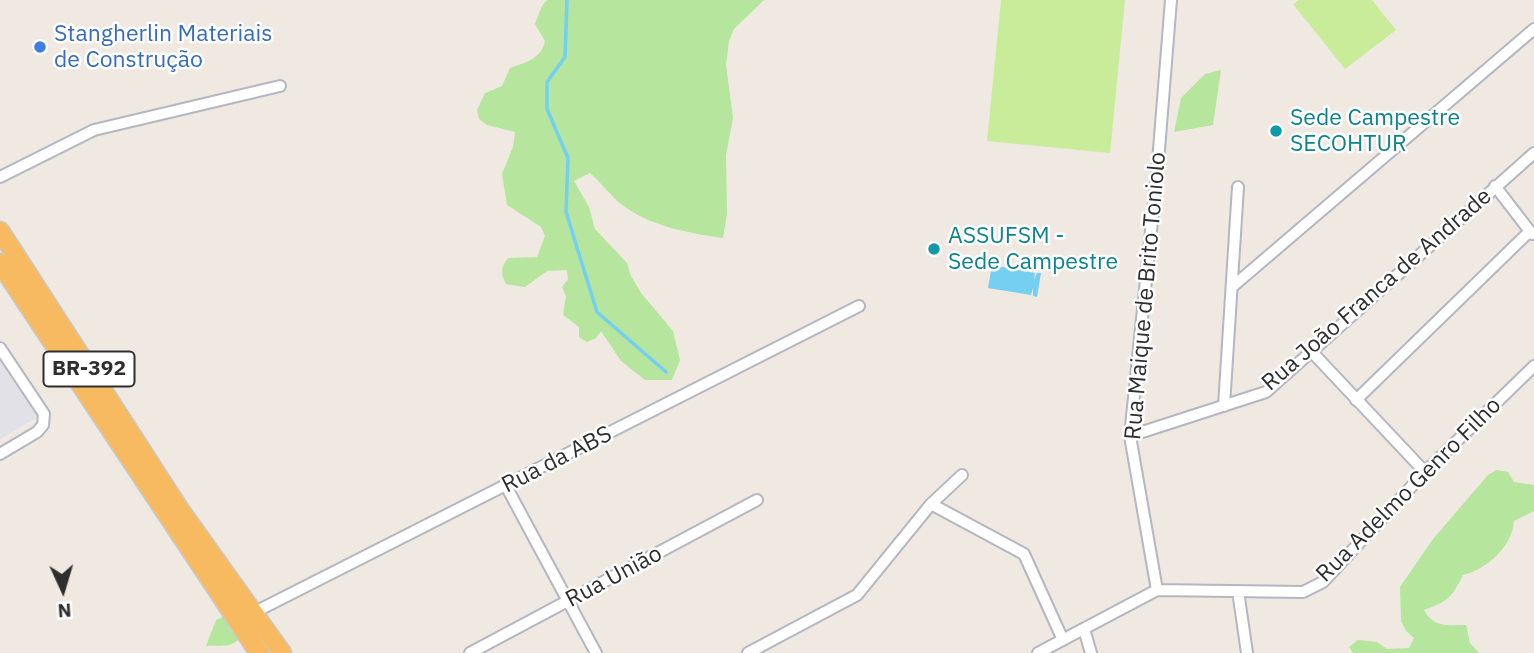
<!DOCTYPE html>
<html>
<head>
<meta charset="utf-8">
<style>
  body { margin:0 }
  #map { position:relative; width:1534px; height:653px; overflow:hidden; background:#efe9e1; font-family:"IBM Plex Sans",sans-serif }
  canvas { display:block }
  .north { position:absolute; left:28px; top:555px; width:70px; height:70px; -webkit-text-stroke:5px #fff; paint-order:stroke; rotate:176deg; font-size:19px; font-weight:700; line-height:28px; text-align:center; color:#2e2e2e }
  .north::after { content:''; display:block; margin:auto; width:24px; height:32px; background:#2e2e2e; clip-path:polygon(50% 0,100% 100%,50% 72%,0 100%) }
</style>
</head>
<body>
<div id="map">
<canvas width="1534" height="653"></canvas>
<div class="north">N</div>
</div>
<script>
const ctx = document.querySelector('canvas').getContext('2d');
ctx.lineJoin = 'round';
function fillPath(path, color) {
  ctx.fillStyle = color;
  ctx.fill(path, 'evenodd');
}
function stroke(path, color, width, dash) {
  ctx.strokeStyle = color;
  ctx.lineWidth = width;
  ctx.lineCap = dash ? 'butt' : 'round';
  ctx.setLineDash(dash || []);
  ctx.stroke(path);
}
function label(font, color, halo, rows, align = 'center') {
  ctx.font = font + ' "IBM Plex Sans",sans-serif';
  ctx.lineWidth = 5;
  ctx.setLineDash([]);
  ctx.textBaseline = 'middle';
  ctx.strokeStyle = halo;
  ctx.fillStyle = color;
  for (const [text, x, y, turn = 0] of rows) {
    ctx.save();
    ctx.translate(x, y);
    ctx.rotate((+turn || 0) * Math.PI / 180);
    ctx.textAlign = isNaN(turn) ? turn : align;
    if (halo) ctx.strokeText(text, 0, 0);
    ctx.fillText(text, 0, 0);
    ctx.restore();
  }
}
fillPath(new Path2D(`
  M0,360l38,57 -38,22z`), '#e3e1e8');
fillPath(new Path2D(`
  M547,0h217l-30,29 -5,12 -3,24 7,53 -7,37 1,59 -4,24c-35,-5 -74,-12 -102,-34 -11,-9 -20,-21 -31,-31l-16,8 15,26 6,22 32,34 4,13 10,17 32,38 7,29 -8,20h-27l-24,-19 -20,-30 -5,7 -9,4 -8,-5v-10l-16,-12 3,-19 -4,-9 6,-8 -1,-9 -20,1 -22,16 -19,-3c-5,-10 -6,-16 2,-26l29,-1 8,-21 -4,-9 -34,-22 -5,-31 11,-27 2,-15 -28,-7 -8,-6 -2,-9 8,-17 17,-7 8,-18c15,-5 32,-10 35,-27l-10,-17 7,-18z
  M1221,70l-8,55 -39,7 7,-34 24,-24z
  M1497,470l11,2 6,10 20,3v26l-20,10c-2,26 -27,48 -51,54 -12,24 -15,26 -39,35 10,18 23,15 42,15l4,18 9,10h-126l-4,-6 9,-7 19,2 10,7 22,-1 5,-10 -8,-7 -5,-10 -1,-34 33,-48 55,-64z
  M222,617h6l12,20c-7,12 -22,8 -34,9l10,-26z`), '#b6e59e');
fillPath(new Path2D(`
  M1001,0h124l-15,153 -123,-12z
  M1299,0h73l24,30 -51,39 -52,-65z`), '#c9ec9a');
fillPath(new Path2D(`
  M992,265l43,8 -1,7 3,-7h4l-4,24 -4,-1v-8l-2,7 -43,-7z`), '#75cff0');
stroke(new Path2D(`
  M567,0l-2,57 -18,25v27l21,49 -2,54 31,100 69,60`), '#75cff0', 3.5);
const minor = new Path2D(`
  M0,177l94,-47 186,-44
  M1495,186l37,48
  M1232,287l302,-258
  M0,348l44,66 -1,11 -6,7 -37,22
  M1311,351l114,121
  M1356,400l174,-169
  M1224,406l14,-219
  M1130,436l136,-44 268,-239
  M506,486l90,167
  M931,504l93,50 39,86
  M1157,590l-27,-154 28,-274 13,-162
  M1238,591l9,62
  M253,613l606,-307
  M1084,629l7,24
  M470,653l287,-153
  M748,653l109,-58 74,-91 31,-29
  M1038,653l119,-63 146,2 20,-10 102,-110 109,-106`);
const trunk = new Path2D(`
  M0,231l178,276 104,146
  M0,263l259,390`);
stroke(minor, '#b4b7c1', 14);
stroke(trunk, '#c9c9c9', 21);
stroke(minor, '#fff', 10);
stroke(trunk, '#f8ba60', 18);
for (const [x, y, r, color] of [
  [40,47,7,"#3f7fe0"],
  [1276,131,7,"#0f9aa8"],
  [934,249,7,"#0f9aa8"]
]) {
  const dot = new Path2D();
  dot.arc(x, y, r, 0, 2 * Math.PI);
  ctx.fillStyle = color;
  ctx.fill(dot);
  stroke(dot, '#fff', 2.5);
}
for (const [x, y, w] of [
  [89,369,91]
]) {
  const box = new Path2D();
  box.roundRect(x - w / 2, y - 17.5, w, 35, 5);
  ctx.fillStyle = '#fff';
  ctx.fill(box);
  stroke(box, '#2e2e2e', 2);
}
label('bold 21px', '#2e2e2e', null, [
  ["BR-392",89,369]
]);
label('23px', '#366cbe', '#fff', [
  ["Stangherlin Materiais",54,34],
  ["de Construção",54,60]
], 'left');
label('23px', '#0d838f', '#fff', [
  ["Sede Campestre",1290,118],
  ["SECOHTUR",1290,144],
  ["ASSUFSM -",948,236],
  ["Sede Campestre",948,262]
], 'left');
label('23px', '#2e2e2e', '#fff', [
  ["Rua João Franca de Andrade",1377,290,-41],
  ["Rua Maique de Brito Toniolo",1146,296,-85],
  ["Rua da ABS",557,460,-27],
  ["Rua Adelmo Genro Filho",1409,490,-45],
  ["Rua União",614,577,-28]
]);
</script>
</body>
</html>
